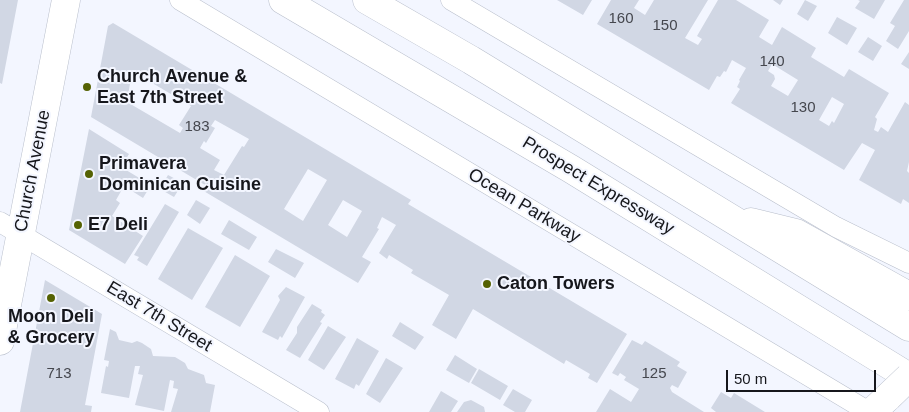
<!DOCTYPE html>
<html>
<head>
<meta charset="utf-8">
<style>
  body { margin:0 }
  #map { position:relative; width:909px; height:412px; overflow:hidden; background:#f3f6ff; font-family:Arial,sans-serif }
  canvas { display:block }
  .scale { position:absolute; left:726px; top:370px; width:150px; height:22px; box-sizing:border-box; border:2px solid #16171c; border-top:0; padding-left:6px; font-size:15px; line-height:18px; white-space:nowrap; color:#16171c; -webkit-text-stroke:4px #f3f6ff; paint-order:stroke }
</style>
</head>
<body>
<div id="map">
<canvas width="909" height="412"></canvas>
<div class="scale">50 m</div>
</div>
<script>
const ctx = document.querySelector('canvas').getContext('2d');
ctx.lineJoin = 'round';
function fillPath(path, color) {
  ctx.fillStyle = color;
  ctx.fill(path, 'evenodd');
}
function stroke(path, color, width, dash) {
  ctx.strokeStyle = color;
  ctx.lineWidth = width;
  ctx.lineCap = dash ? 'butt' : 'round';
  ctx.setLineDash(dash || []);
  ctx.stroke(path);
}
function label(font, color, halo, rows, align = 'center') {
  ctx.font = font + ' Arial,sans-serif';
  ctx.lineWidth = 4;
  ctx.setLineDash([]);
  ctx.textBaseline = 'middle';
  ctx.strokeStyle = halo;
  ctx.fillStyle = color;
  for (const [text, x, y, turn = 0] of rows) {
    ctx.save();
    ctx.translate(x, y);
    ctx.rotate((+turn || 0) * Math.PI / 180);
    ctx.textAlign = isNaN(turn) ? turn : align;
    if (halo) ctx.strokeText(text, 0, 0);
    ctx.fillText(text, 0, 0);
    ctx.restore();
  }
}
fillPath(new Path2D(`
  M0,0h18l-16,84 -2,-1z
  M557,0h35l-9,15z
  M611,0h28l-5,8 11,7 9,-15h54l-23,38 13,7 4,-6 -5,-3 21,-36h18l33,20 -10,17 13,8 10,-18 34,21 -5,9 33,20 5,-8 40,24 -14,24 2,2 -3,11 4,2 3,-5 7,5 17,-30 4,3v57l-2,9 2,2v30l-6,-4 -2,5 -42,-24 16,-30 -13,-7 -18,27 -113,-67 9,-14 -3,-2 3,-6 -1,-1 7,-12 -14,-8 -6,12 -2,-1 -4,6 -3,-1 -8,14 -112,-66zM772,64l26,16 -10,16 -17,-10 4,-7 -1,-4 -6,-4zM832,97l12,7 -10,19 -2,-2 -3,5 -10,-6z
  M773,0h10l-3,5z
  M805,0l12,6 -9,15 -11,-7z
  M858,0h27l-11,19 -19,-11 5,-7z
  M904,0h5v31l-11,18 -12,-8 9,-15 -5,-3z
  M837,17l20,11 -10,17 -19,-12z
  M113,23l298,177 -3,4 219,130 -30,49 -9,-5 2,-4 -24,-14 -2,4 -91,-55 -17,30 -24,-14 17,-30 -38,-22 2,-3 -24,-15 -2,4 -8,-6 17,-28 -14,-8 -5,11 2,1 -17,28 9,5 -13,21 -156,-93 3,-5 -114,-68 17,-91zM132,71l59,35 -12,19 4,3 -3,5 -53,-31zM215,120l34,19 -5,8 -2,-1 -18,29 -10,-5 6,-10 -20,-12 4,-7 2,2 9,-15 -4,-2zM308,169l19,11 -24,41 -19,-12zM343,200l19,11 -15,26 -19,-12z
  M868,37l14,9 -9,15 -15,-9z
  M909,52v17l-8,-5z
  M89,129l40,25 -8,13 30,18 -8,13 -19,-12 -8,14 4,3 -8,13 31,20 -18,28 -56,-34z
  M168,175l15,8 -9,14 -14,-8z
  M196,200l14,8 -10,16 -13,-9z
  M165,204l14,8 -32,54 -10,-6 2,-3 -5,-2z
  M229,220l28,17 -8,13 -28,-16z
  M188,228l35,20 -31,52 -34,-21z
  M276,249l28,14 -9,15 -27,-16z
  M235,255l35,21 -30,51 -35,-20z
  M45,280l57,34 -17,91 7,1 -1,6h-71z
  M286,287l19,10 -23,41 -2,-2 -2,4 -16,-8 18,-32 -2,-4z
  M312,304l10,6 -1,2 4,3 -5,7 2,1 -22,35 -14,-8 11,-17v-6z
  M400,322l24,15 -9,13 -23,-14z
  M328,326l18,11 -22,33 -16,-10z
  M110,329l6,3 3,8 13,3 5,-2 5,2 9,6 2,7 22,1 10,6 3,6 16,6 2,8 9,2 -5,27h-39l7,-23 -5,-1 1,-7 -4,-1 -6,31 -29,-6 8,-30 -5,-1 2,-8h-5l-6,32 -28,-5 5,-27 2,1 1,-6 -5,-1z
  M357,338l22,13 -20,35 -3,-2 -2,5 -19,-10z
  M632,340l10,5 3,-4 35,21 -3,4 10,6 -9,16 -6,-3 -2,3 2,4 32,20h-108l14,-23 21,13 8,-13 -15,-9 2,-3 -6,-4 -2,3 -6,-3z
  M455,355l22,14 -8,14 -23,-13z
  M386,358l17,10 -23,35 -14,-9z
  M479,369l29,17 -8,14 -29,-17z
  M513,389l19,11 -7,12h-10l-12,-7z
  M441,391l17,10 -7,11h-22z
  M721,392l10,6 3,-5 31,19h-49l-5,-4z
  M471,400l13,7 1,5h-28l7,-10z`), '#d1d7e4');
const street = new Path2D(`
  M180,0l689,412
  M451,0l385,227 73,36
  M0,222l319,190`);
const highway = new Path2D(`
  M283,0l288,169 338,208
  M367,0l104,60 438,267
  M751,222l45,11 113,63
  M0,341l66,-341
  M872,412l16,-15`);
stroke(street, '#b8becb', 21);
stroke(highway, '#b8becb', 29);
stroke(street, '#fff', 20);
stroke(highway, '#fff', 28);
const highwayBridge = new Path2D(`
  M888,397l21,-20`);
stroke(highwayBridge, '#b8becb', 29, []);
stroke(highwayBridge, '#fff', 28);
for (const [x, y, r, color] of [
  [87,87,5,"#556203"],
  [89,174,5,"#556203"],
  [78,225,5,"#556203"],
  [487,284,5,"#556203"],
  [51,298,5,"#556203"]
]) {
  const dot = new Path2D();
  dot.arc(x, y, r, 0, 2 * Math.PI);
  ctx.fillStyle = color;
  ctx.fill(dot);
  stroke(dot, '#f3f6ff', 2);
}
label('15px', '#45474e', null, [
  ["160",621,19],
  ["150",665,26],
  ["140",772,62],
  ["130",803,108],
  ["183",197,127],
  ["713",59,374],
  ["125",654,374]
]);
label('bold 18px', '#16171c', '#f3f6ff', [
  ["Church Avenue &",97,77],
  ["East 7th Street",97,98],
  ["Primavera",99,164],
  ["Dominican Cuisine",99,185],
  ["E7 Deli",88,225],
  ["Caton Towers",497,284],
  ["Moon Deli",51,317,"center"],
  ["& Grocery",51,338,"center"]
], 'left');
label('18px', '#16171c', '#f3f6ff', [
  ["Church Avenue",33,171,-79],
  ["Prospect Expressway",598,186,31],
  ["Ocean Parkway",524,206,31],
  ["East 7th Street",159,317,31]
]);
</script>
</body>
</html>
